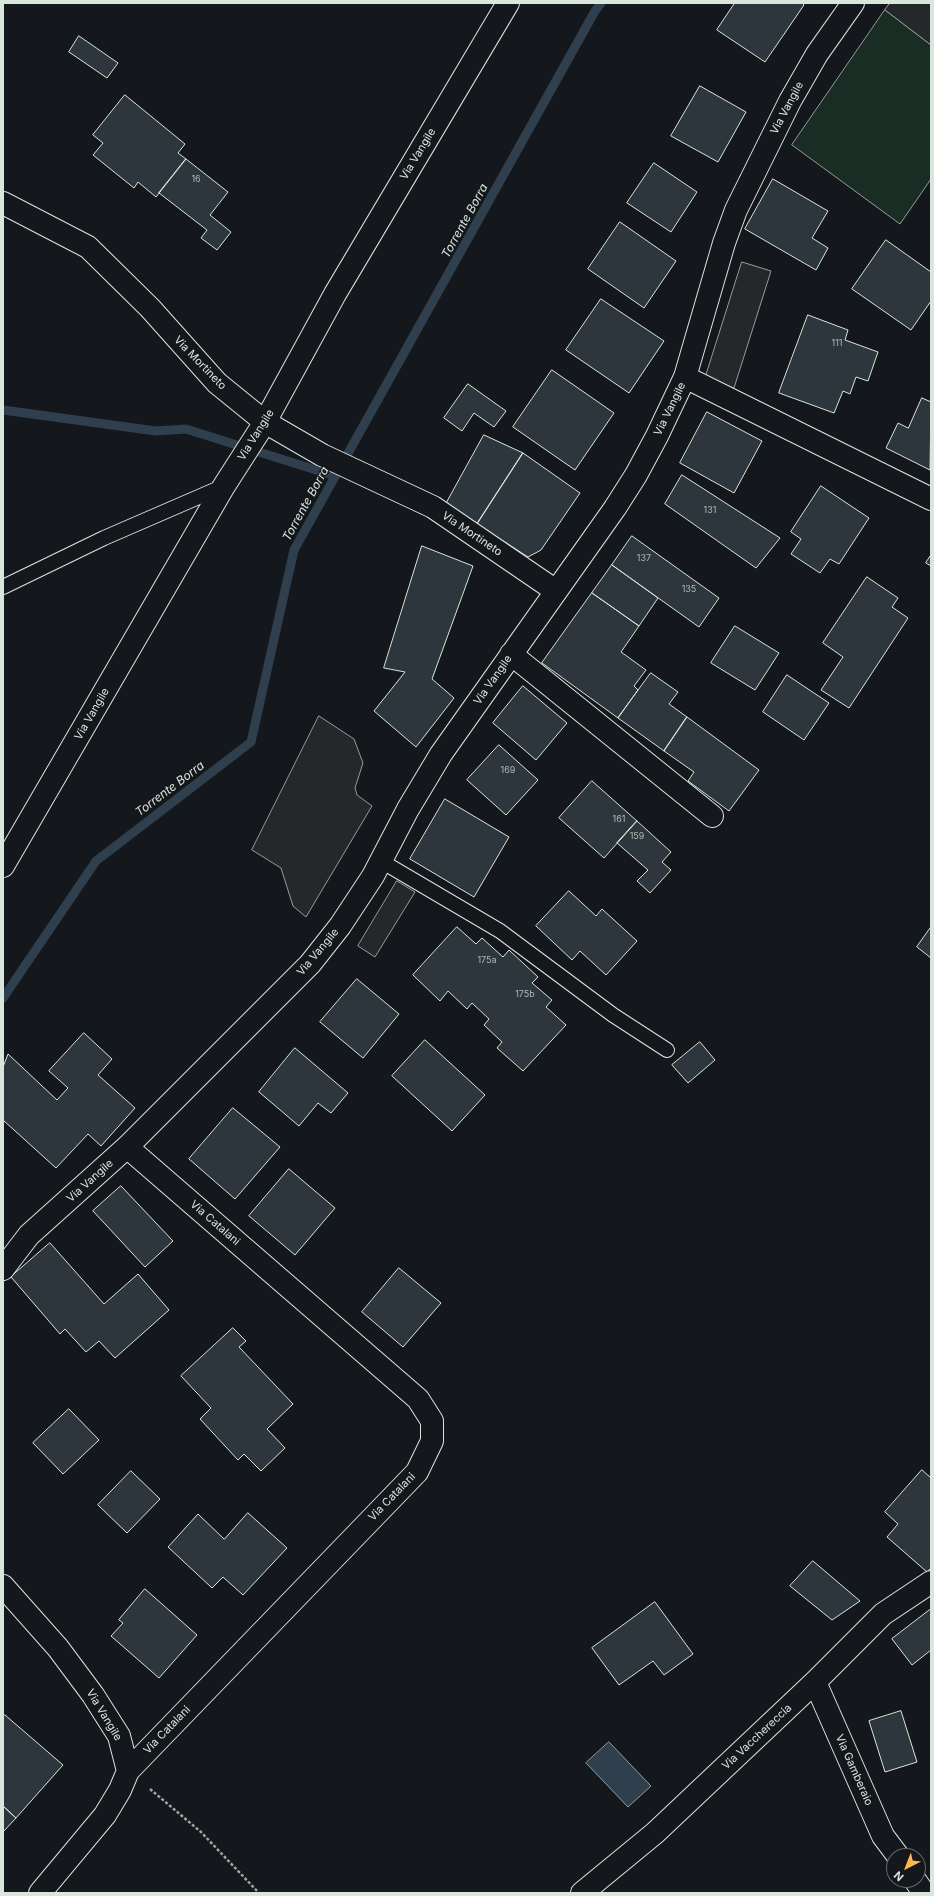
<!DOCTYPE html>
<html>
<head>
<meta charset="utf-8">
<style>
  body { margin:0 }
  #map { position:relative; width:934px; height:1896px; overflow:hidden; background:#14181c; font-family:Inter,sans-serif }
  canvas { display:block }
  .frame { position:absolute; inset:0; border:4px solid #d8e6dc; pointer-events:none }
  .north { position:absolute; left:886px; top:1848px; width:40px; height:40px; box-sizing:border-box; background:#14181c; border:1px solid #626a69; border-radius:50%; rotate:222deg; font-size:11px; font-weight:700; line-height:16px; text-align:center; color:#d8e6dc }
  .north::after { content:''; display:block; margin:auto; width:14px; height:18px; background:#ffb74d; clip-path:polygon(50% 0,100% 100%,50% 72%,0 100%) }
</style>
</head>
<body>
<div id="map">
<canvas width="934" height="1896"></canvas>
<div class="frame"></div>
<div class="north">N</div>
</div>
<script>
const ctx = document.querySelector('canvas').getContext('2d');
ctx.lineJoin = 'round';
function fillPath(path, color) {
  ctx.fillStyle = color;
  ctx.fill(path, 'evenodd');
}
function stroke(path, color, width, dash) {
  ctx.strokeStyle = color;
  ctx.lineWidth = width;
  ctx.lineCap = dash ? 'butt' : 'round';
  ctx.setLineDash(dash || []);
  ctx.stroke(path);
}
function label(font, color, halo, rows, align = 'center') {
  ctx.font = font + ' Inter,sans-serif';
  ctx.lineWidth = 3;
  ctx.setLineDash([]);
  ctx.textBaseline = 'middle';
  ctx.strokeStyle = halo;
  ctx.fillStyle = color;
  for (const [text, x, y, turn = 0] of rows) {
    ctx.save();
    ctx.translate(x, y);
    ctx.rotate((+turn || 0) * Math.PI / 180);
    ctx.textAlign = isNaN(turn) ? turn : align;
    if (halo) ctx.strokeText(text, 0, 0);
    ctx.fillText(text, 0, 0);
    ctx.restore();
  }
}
const green = new Path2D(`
  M885,10l46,35v134l-31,45 -108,-79z`);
fillPath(green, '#1a2d24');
stroke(green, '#939e99', 1);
const parking = new Path2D(`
  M890,3h41v42l-46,-35z
  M742,262l29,9 -37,117 -29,-9z
  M319,716l35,23 9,24 -8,25 2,7 15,11 -66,111 -13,-11 -12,-38 -29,-18z
  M397,881l18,11 -40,65 -17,-11z`);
fillPath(parking, '#24282b');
stroke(parking, '#939e99', 1);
const water = new Path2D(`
  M609,1742l42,44 -23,21 -42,-44z`);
fillPath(water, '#2f3f4d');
stroke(water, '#939e99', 1);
stroke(new Path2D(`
  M3,410l153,21 30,-2 149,47
  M3,998l93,-137 155,-119 43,-192 301,-539 6,-8`), '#2f3f4d', 9);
const building = new Path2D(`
  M735,3h67l2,2 -39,57 -48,-32z
  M79,36l39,27 -11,15 -38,-26z
  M700,86l46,26 -28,50 -47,-26z
  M125,95l60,49 -7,9 8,6 -30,38 -18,-15 -4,6 -41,-33 10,-12 -10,-8z
  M186,159l42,33 -18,23 21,17 -14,18 -16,-12 6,-8 -48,-37z
  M654,163l43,29 -26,40 -44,-29z
  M773,179l55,32 -16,27 16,10 -12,22 -71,-41z
  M620,222l56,39 -32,47 -56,-39z
  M886,240l45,32v29l-20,29 -59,-41z
  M601,299l63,42 -35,52 -63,-43z
  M808,315l40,15 -3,10 33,12 -10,29 -12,-4 -6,17 -7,-3 -9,22 -55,-20z
  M552,370l62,43 -39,57 -62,-43z
  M468,384l38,27 -12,16 -20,-14 -12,18 -18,-13z
  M922,398l9,4 -1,68 -44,-22 12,-25 10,5z
  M707,412l55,29 -28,52 -54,-30z
  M484,435l39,18 -46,71 -31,-20z
  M523,453l57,40 -39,57 -13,7 -51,-33z
  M682,475l98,63 -24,30 -91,-64z
  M821,486l48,32 -30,46 -9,-5 -10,14 -29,-19 10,-15 -10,-7z
  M632,536l87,62 -20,29 -87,-62z
  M422,546l51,20 -41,113 22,19 -38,49 -42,-36 31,-39 -21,-4z
  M931,555v11l-5,-3z
  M612,565l46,33 -19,28 -47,-33z
  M867,577l31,21 -6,9 16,11 -59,90 -28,-18 22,-33 -20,-14z
  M592,593l47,33 -18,26 25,18 -12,16 4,4 -20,28 -76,-55z
  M735,626l44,27 -24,37 -44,-27z
  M651,673l27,19 -9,12 18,13 -23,34 -46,-33z
  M787,675l42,28 -25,37 -41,-28z
  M523,686l44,37 -31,37 -43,-37z
  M687,717l72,53 -30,41 -41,-30 6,-9 -30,-21z
  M499,745l39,35 -32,35 -39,-35z
  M592,781l45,40 -33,37 -45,-40z
  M445,799l64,38 -35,60 -64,-38z
  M637,821l34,31 -9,10 9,8 -21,23 -13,-12 11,-11 -31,-27z
  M569,891l27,25 6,-7 35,32 -31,34 -26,-24 -8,9 -36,-34z
  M457,927l19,17 6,-6 21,19 6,-7 29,27 -6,6 20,17 -6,7 20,18 -43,46 -26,-23 5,-6 -18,-17 5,-6 -17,-16 -5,6 -19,-18 -8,10 -27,-26z
  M931,927v31l-14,-11z
  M357,979l42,35 -36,44 -43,-36z
  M84,1033l28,26 -14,16 37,33 -34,38 -13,-12 -32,34 -53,-48v-53l5,-13 49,46 11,-12 -19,-17z
  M425,1040l60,55 -33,36 -60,-55z
  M700,1042l15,18 -27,23 -16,-18z
  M295,1048l53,45 -17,20 -13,-10 -19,23 -40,-34z
  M233,1108l47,39 -45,52 -46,-40z
  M289,1169l46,39 -40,47 -46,-39z
  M121,1186l52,55 -28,26 -52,-56z
  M50,1243l54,61 34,-30 31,36 -54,48 -16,-17 -13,11 -21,-23 -5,5 -49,-57z
  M399,1268l42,35 -38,44 -41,-35z
  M233,1328l13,13 -7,6 54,57 -26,25 18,19 -24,23 -17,-17 -6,6 -38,-41 11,-11 -30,-32z
  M69,1409l30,31 -36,34 -30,-31z
  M922,1470l9,8v90l-4,4 -40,-35 11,-13 -13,-12z
  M131,1471l29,28 -33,34 -29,-28z
  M248,1513l39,35 -44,47 -20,-18 -11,11 -44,-41 30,-33 26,25z
  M813,1561l47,40 -28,19 -42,-34z
  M145,1589l52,46 -38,43 -48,-42 12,-13 -4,-3z
  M655,1602l38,52 -29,21 -11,-14 -34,24 -27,-37z
  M931,1609v41l-19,15 -20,-26z
  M901,1711l16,51 -32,10 -16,-51z
  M5,1715l58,50 -47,53 -13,-12v-89z
  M3,1806l13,12 -13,14z`);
fillPath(building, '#2c363c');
stroke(building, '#d8e6dc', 1);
const service = new Path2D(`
  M3,587l101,-49 120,-52
  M381,861l119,70 113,84 54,35`);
const minor = new Path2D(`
  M3,203l85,44 62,61 67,75 48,39 57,33 111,52 123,84
  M685,377l246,122
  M511,654l201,162
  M127,1147l291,252 14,22v20l-15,31 -289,299
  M3,1269l26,-34 98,-88 183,-183 30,-38 33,-50 35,-67 33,-55 174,-246 21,-33 21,-39 28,-59 39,-134 12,-33 54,-109 27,-47 36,-51
  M3,1586l55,62 35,47 26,41 9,35 -8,19 -15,25 -65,78
  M815,1682l68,154 15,20
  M915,1880l9,13
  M582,1893l73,-60 160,-151 68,-68 48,-32`);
const tertiary = new Path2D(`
  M3,866l221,-380 41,-64 70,-128 173,-291`);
stroke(service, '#d8e6dc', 16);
stroke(minor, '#d8e6dc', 24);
stroke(tertiary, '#d8e6dc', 24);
stroke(new Path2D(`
  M150,1789l51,43 58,61`), '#9da8a2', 2.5, [3, 2]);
stroke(service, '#14181c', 14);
stroke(minor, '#14181c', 22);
stroke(tertiary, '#14181c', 22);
label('9px', '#adbab4', null, [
  ["16",196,179],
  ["111",837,343],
  ["131",710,510],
  ["137",644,558],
  ["135",689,589],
  ["169",508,770],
  ["161",619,819],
  ["159",637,836],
  ["175a",487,960],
  ["175b",525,994]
]);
label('11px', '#d8e6dc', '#14181c', [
  ["Via Vangile",787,108,-62],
  ["Via Vangile",418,154,-59],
  ["Via Mortineto",200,363,46],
  ["Via Vangile",670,409,-64],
  ["Via Vangile",256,435,-58],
  ["Via Mortineto",472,534,34],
  ["Via Vangile",493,680,-55],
  ["Via Vangile",92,714,-60],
  ["Via Vangile",318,952,-50],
  ["Via Vangile",90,1181,-42],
  ["Via Catalani",215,1223,41],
  ["Via Catalani",392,1497,-46],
  ["Via Vangile",104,1715,59],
  ["Via Catalani",167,1730,-46],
  ["Via Vacchereccia",757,1737,-43],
  ["Via Gamberaio",854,1770,66]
]);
label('italic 12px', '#d8e6dc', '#14181c', [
  ["Torrente Borra",465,221,-61],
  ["Torrente Borra",306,504,-61],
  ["Torrente Borra",170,789,-37]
]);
</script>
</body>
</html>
